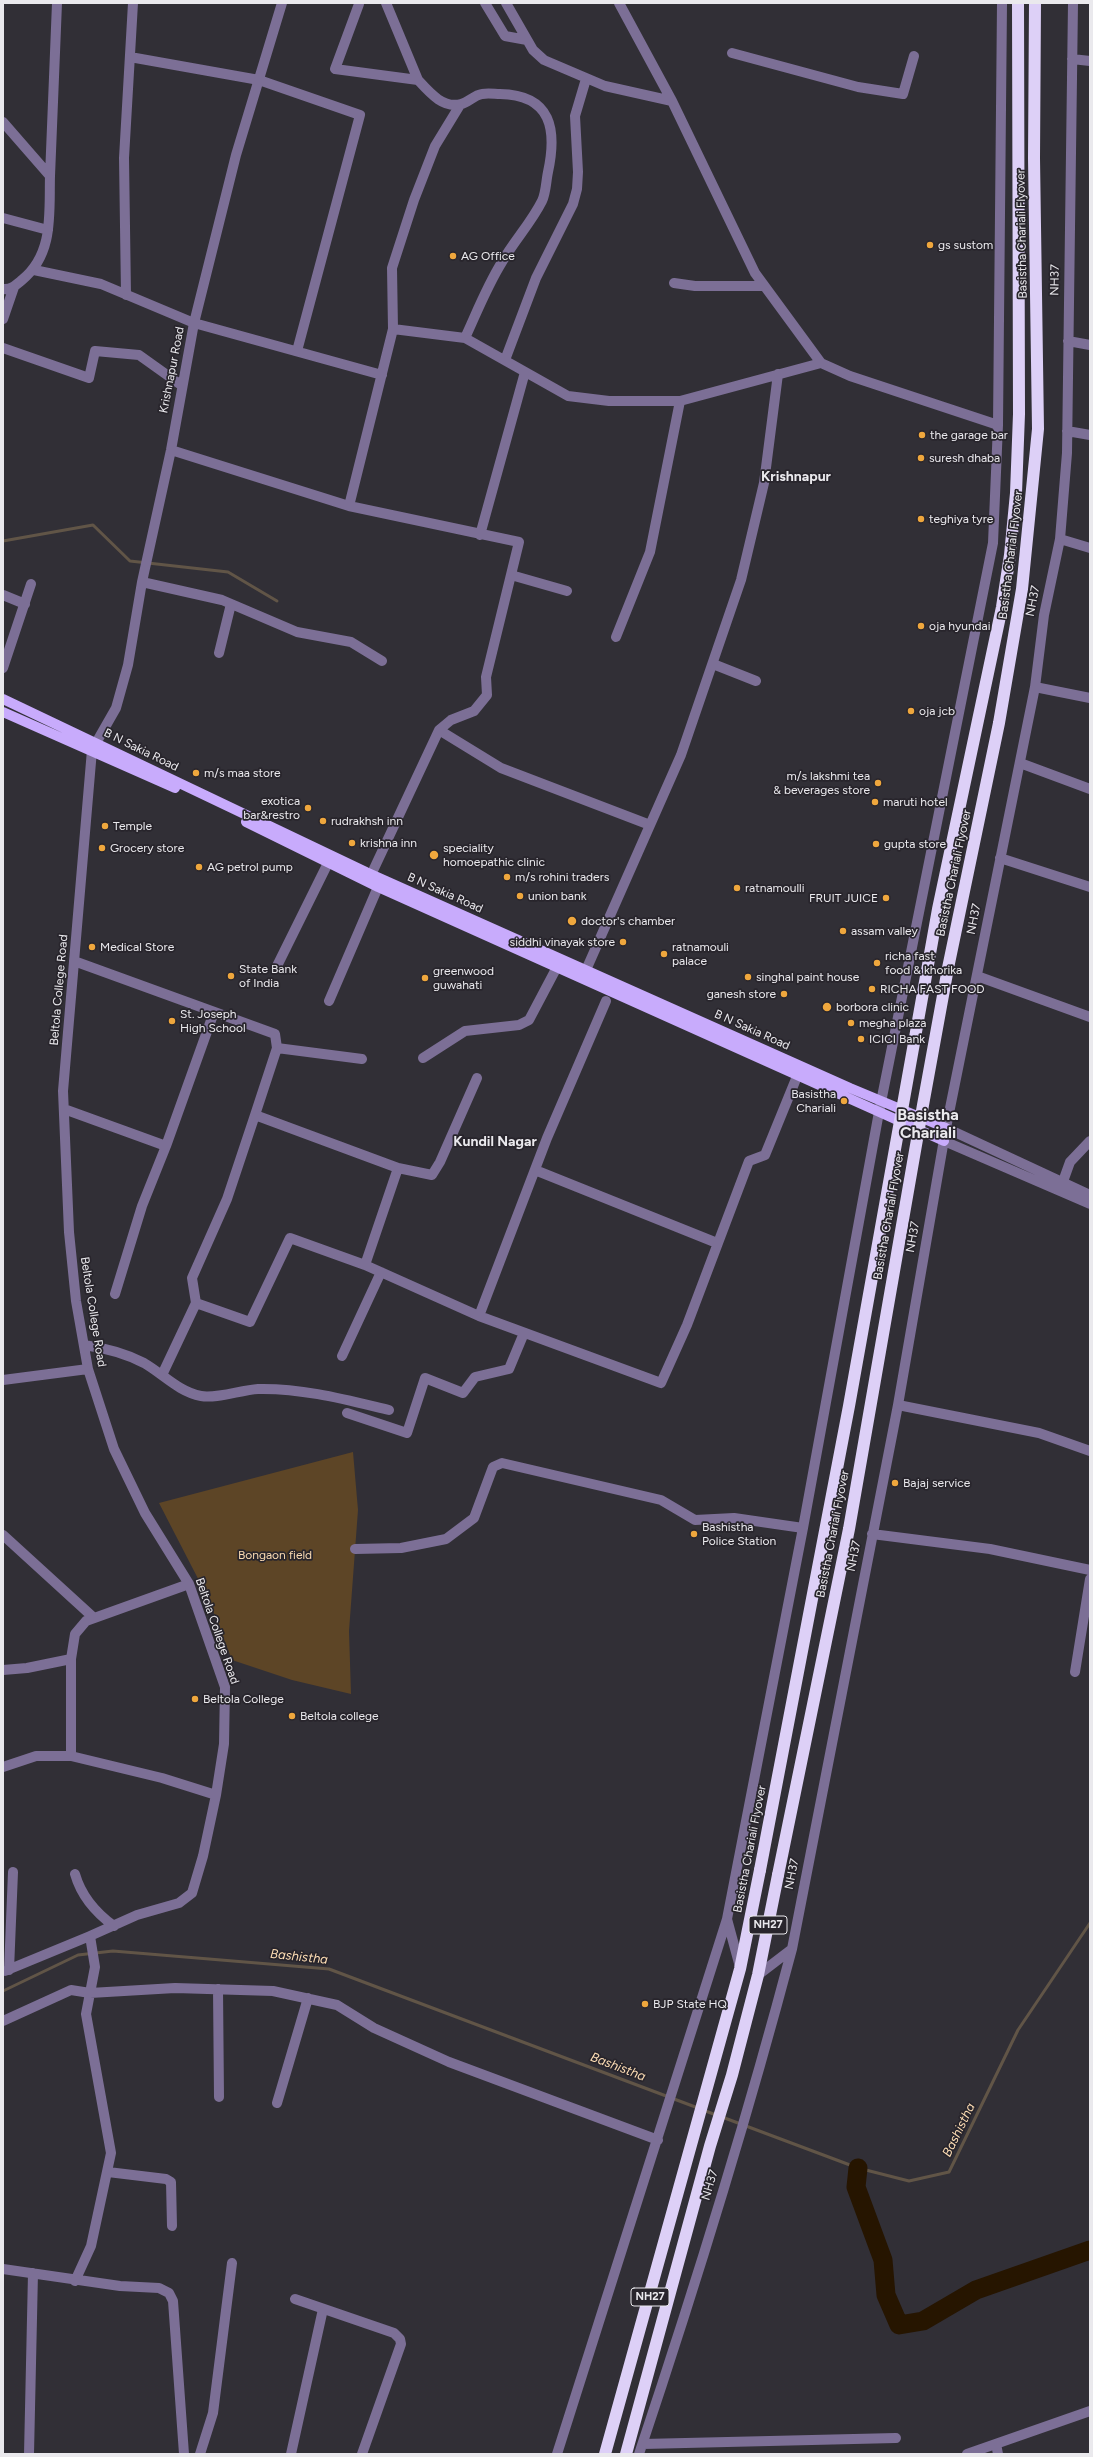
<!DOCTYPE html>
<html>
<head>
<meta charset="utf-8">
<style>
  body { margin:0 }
  #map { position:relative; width:1093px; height:2457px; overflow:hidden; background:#312f36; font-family:Figtree,sans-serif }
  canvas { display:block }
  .frame { position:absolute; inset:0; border:4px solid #eae9ed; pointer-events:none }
</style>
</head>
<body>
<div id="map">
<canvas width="1093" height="2457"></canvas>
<div class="frame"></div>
</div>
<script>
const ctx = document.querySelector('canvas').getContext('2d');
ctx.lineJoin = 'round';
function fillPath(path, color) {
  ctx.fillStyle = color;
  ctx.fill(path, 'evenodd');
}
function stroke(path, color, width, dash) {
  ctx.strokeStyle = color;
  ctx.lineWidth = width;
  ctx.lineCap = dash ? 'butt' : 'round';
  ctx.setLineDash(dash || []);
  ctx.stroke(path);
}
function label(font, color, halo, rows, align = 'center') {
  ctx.font = font + ' Figtree,sans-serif';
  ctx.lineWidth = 3.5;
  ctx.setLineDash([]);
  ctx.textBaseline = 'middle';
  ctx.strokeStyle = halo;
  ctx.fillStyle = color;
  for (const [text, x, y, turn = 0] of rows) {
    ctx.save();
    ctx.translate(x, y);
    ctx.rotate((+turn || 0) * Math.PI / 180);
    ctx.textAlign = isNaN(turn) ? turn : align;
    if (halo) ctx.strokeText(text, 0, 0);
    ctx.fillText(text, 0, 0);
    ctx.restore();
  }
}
fillPath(new Path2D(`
  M353,1452l5,58 -9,121 2,63 -59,-14 -60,-20 -23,-60 -50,-97z`), '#5d4526');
stroke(new Path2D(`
  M3,541l90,-16 37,36 98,11 49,29
  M3,1991l75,-36 35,-4 216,18 369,139
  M703,2110l13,5
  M722,2117l136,51 51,13 40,-9 69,-142 72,-107`), '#615547', 3);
stroke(new Path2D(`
  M858,2168l-2,19 27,73 3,35 13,30 24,-4 53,-31 114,-40`), '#261500', 19);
stroke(new Path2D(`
  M386,3l32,77
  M485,3l20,33 22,4
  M506,3l27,47 11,10 61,26 67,15
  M619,3l53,98 83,172 66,90
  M359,4l-24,65 83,11c11,12 25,29 43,24 7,-1 13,-9 21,-10 6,-1 13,0 18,0 52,1 57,36 48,78 -2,9 -2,21 -6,29 -11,22 -28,40 -40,61 -15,24 -25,50 -37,76
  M732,53l126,34 45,7 11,-38
  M130,57l129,23 101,35 -63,236
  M1072,59l18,2
  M3,122l47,54c-1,38 4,78 -28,104 -6,5 -11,10 -19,9
  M50,176l7,-173
  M3,218l45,12
  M34,270l67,14 93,39 188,52
  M674,283l21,3h69
  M126,295l-2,-137 9,-155
  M3,319l11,-32
  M393,329l72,9 103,58 41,5h71l141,-38 29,13 148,49
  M1068,341l22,4
  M3,348l86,30 6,-27 44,4 42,30
  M505,360l31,-82 37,-74 4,-15 1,-17 -3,-56 11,-37
  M1067,431l23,4
  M171,450l178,56 170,36 -33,135 1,18 -13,16 -23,9 -12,10 -68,145
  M349,506l44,-177 -1,-61 22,-68 21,-54 25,-41
  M480,535l45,-163
  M1060,539l30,9
  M511,575l56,16
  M142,582l80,18 75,32 54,10 31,19
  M3,595l22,9
  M616,637l34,-85 30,-151
  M219,653l12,-49
  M713,664l43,17
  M3,668l28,-84
  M1035,687l55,11
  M439,730l62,38 149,57
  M1020,763l70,26
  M1000,858l90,29
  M74,961l201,73 2,14
  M276,968l52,-105
  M586,970l95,-215 60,-175 23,-97 14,-109
  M977,976l113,41
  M329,1001l49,-114
  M423,1058l42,-27 54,-6 10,-5 28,-53
  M362,1059l-85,-11 -22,67 143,53 -33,97
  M64,1109l102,37
  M946,1128l144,67
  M944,1141l146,63
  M398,1168l34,7 8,-13 37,-84
  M535,1170l182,73
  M1061,1187l9,-25 20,-21
  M115,1294l27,-88 24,-60 48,-134
  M196,1303l54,19 40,-84 75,27 114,51 182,67 26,-58 62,-164 16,-6 33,-81
  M479,1316l68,-178 59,-137
  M84,1345c21,3 41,8 60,18 19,11 35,29 57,33 15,3 40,-6 57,-7 45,-1 89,11 131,21
  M342,1356l39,-84
  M162,1375l34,-72 -4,-25 35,-79 28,-84
  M3,1380l85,-11
  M898,1405l141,28 51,18
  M347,1413l60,20 18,-55 38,15 12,-16 34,-8 15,-36
  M872,1534l118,15 100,21
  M3,1535l91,83
  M355,1549l46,-1 45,-9 28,-21 19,-51 9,-4 159,37 34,20 39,-2 69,10
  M3,1670l24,-2 44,-9
  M1075,1672l15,-93
  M71,1756v-97l4,-25 11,-13 103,-37
  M3,1767l33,-11h35l91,22 54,17
  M75,1874c6,21 21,39 39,52
  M727,1919l13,48
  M9,1970l4,-98
  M5,1971l85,-35
  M758,1975l34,-26
  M218,1989l1,108
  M3,2021l68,-31 19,3 85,-5 98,3 64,14 37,23 75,34 209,78
  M277,2103l31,-105
  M108,2172l58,7 5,3 1,44
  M3,2269l117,17 39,2 10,5 4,8 11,153
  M75,2281l16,-35 20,-93 -25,-139 9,-47 -5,-31 47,-21 42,-12 13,-10 11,-37 13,-61 8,-51 1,-57 -36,-103 -44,-71 -31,-64 -26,-80 -12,-68 -7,-69 -6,-141 29,-341 24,-42 12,-43 14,-83 29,-132 23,-127 42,-168 46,-152
  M295,2299l99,34 6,6 1,5 -39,110
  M643,2444l253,-6
  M996,2444l2,10
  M29,2454l4,-181
  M200,2454l13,-41 19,-150
  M291,2454l32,-145
  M557,2454l170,-535 76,-391 76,-416 114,-569 5,-118 4,-422
  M639,2454c56,-167 108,-335 153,-505l106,-544 48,-277 89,-441 9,-72 16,-76 7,-86 6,-450
  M967,2454l123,-43`), '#7c6f96', 10);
stroke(new Path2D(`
  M3,699l363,173 484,216 96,40
  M3,712l172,76
  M246,822l132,65 566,254`), '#c8abfc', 10);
stroke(new Path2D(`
  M605,2454l135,-485 20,-99
  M626,2454l84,-308 22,-71 26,-100 20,-100`), '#ddd0f7', 12);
stroke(new Path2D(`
  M760,1870l89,-464 89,-497 64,-302 8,-52 6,-62 3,-79 -1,-411
  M778,1875l71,-346 74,-424 25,-137 51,-245 23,-134 16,-160 -4,-271 1,-155`), '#ddd0f7', 12);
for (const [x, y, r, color] of [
  [930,245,4,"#efa73d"],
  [453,256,4,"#efa73d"],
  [922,435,4,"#efa73d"],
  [921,458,4,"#efa73d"],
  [921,519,4,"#efa73d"],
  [921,626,4,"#efa73d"],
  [911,711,4,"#efa73d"],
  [196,773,4,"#efa73d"],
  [878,783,4,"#efa73d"],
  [875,802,4,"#efa73d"],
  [308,808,4,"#efa73d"],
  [323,821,4,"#efa73d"],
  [105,826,4,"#efa73d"],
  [352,843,4,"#efa73d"],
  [876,844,4,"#efa73d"],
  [102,848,4,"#efa73d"],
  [434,855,5,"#efa73d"],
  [199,867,4,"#efa73d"],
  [507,877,4,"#efa73d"],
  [737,888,4,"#efa73d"],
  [520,896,4,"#efa73d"],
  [886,898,4,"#efa73d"],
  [572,921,5,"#efa73d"],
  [843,931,4,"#efa73d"],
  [623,942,4,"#efa73d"],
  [92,947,4,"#efa73d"],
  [664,954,4,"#efa73d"],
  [877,963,4,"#efa73d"],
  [231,976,4,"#efa73d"],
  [748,977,4,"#efa73d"],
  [425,978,4,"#efa73d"],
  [872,989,4,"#efa73d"],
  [784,994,4,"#efa73d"],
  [827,1007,5,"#efa73d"],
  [172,1021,4,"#efa73d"],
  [851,1023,4,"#efa73d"],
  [861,1039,4,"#efa73d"],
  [844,1101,4,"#efa73d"],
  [895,1483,4,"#efa73d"],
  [694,1534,4,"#efa73d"],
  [195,1699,4,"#efa73d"],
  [292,1716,4,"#efa73d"],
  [645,2004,4,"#efa73d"]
]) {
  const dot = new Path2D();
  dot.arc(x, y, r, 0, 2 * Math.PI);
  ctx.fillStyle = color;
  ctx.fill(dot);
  stroke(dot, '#28252c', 1.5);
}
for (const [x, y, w] of [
  [768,1925,38],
  [650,2297,38]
]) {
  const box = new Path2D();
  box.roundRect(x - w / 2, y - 9, w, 18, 3);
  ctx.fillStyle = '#28252c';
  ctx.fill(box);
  stroke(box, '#eae9ed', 1);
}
label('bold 11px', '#eae9ed', null, [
  ["NH27",768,1925],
  ["NH27",650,2297]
]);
label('12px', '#eae9ed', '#28252c', [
  ["Basistha Chariali Flyover",1022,234,-91],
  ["NH37",1055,280,-89],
  ["Krishnapur Road",172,370,-79],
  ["Basistha Chariali Flyover",1011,555,-83],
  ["NH37",1033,601,-79],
  ["B N Sakia Road",141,750,26],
  ["Basistha Chariali Flyover",954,873,-78],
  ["B N Sakia Road",445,893,24],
  ["NH37",974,919,-79],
  ["Beltola College Road",59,990,-85],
  ["B N Sakia Road",752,1030,24],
  ["Basistha Chariali Flyover",889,1216,-80],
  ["NH37",913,1237,-80],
  ["Beltola College Road",93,1312,81],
  ["Basistha Chariali Flyover",833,1534,-79],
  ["NH37",854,1556,-79],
  ["Beltola College Road",217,1631,71],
  ["Basistha Chariali Flyover",750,1849,-79],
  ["NH37",792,1874,-79],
  ["NH37",710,2185,-74]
]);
label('12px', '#eae9ed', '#28252c', [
  ["gs sustom",938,245],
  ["AG Office",461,256],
  ["the garage bar",930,435],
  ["suresh dhaba",929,458],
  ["teghiya tyre",929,519],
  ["oja hyundai",929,626],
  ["oja jcb",919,711],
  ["m/s maa store",204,773],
  ["m/s lakshmi tea",870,776,"right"],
  ["& beverages store",870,790,"right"],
  ["exotica",300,801,"right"],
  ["bar&restro",300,815,"right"],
  ["maruti hotel",883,802],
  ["rudrakhsh inn",331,821],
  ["Temple",113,826],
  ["krishna inn",360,843],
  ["gupta store",884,844],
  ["Grocery store",110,848],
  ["speciality",443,848],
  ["homoepathic clinic",443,862],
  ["AG petrol pump",207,867],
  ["m/s rohini traders",515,877],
  ["ratnamoulli",745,888],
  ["union bank",528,896],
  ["FRUIT JUICE",878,898,"right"],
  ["doctor's chamber",581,921],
  ["assam valley",851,931],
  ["siddhi vinayak store",615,942,"right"],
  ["Medical Store",100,947],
  ["ratnamouli",672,947],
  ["palace",672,961],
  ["richa fast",885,956],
  ["food & khorika",885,970],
  ["State Bank",239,969],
  ["of India",239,983],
  ["greenwood",433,971],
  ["guwahati",433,985],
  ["singhal paint house",756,977],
  ["RICHA FAST FOOD",880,989],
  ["ganesh store",776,994,"right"],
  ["borbora clinic",836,1007],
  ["St. Joseph",180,1014],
  ["High School",180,1028],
  ["megha plaza",859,1023],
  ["ICICI Bank",869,1039],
  ["Basistha",836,1094,"right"],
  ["Chariali",836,1108,"right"],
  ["Bajaj service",903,1483],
  ["Bashistha",702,1527],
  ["Police Station",702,1541],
  ["Beltola College",203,1699],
  ["Beltola college",300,1716],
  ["BJP State HQ",653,2004]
], 'left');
label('12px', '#fadab2', '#28252c', [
  ["Bongaon field",275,1555]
]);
label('italic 13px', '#fedeb5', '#28252c', [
  ["Bashistha",299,1957,6],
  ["Bashistha",618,2067,21],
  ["Bashistha",959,2130,-64]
]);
label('bold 14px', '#eae9ed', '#28252c', [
  ["Krishnapur",796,477],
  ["Kundil Nagar",495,1142]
]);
label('bold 16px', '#eae9ed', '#28252c', [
  ["Basistha",928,1115],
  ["Chariali",928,1133]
]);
</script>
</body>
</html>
